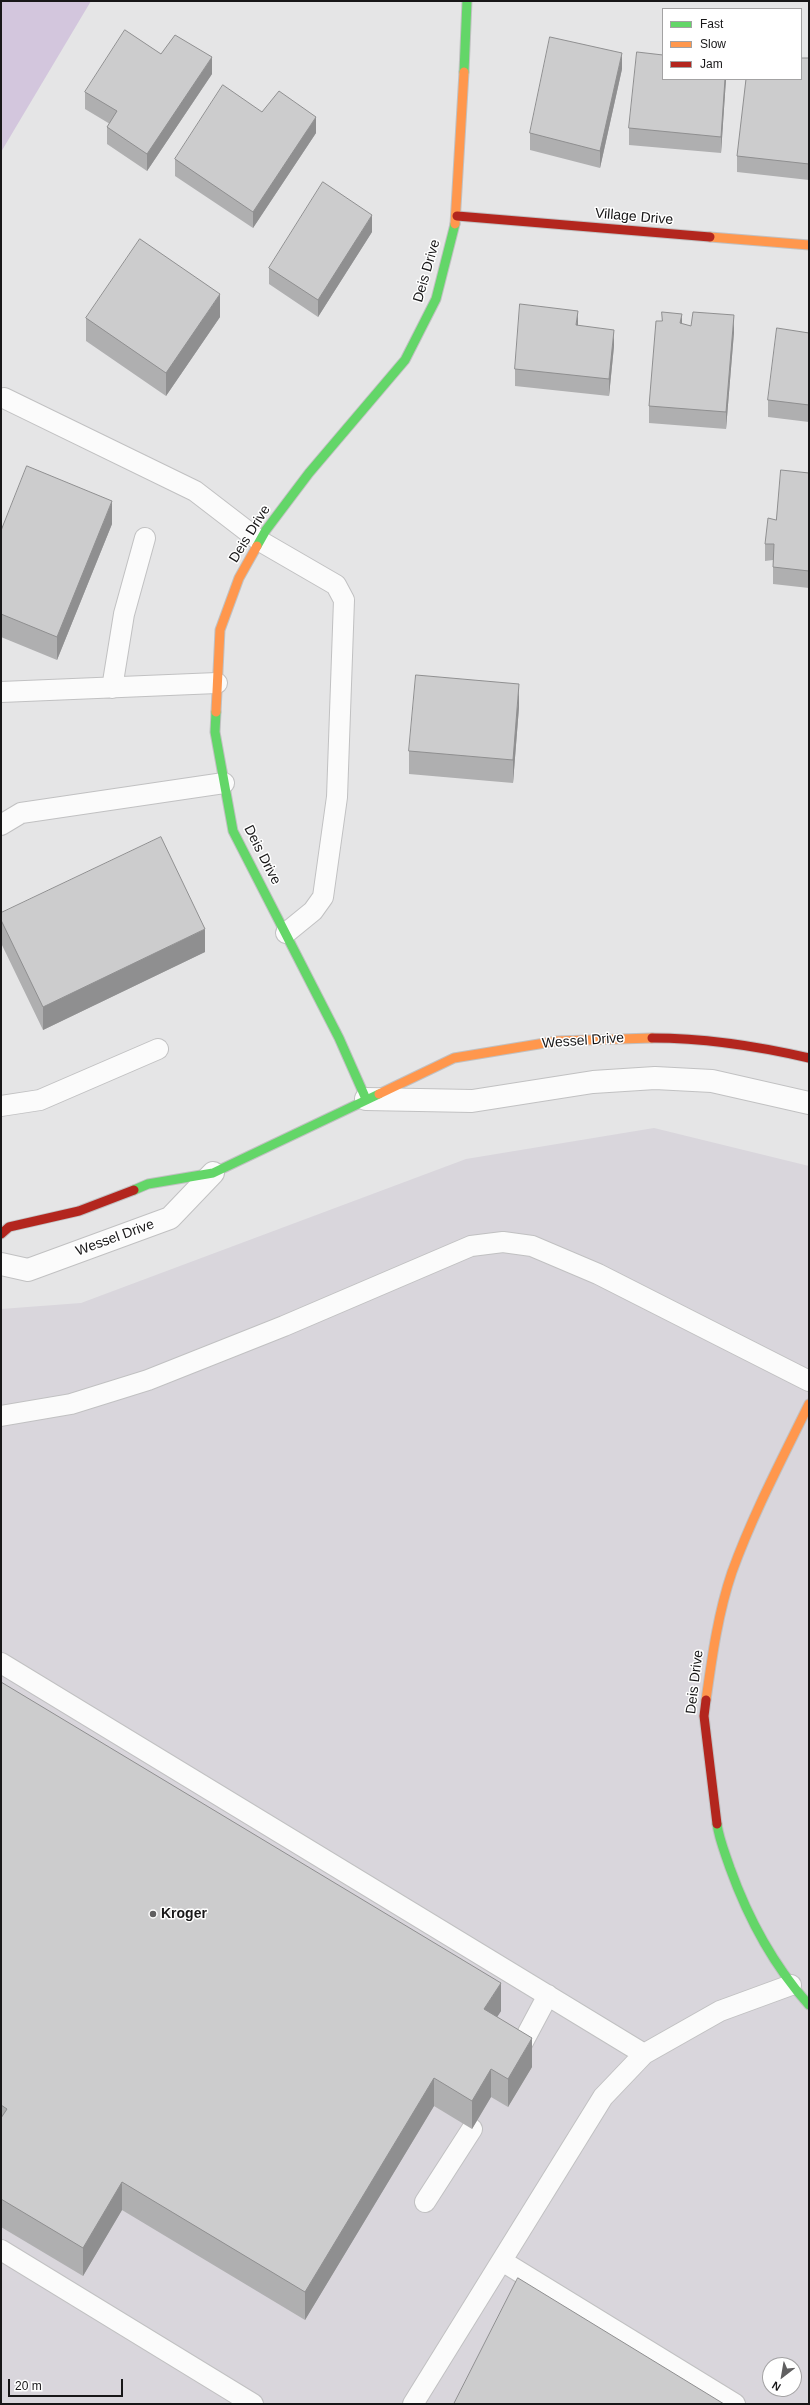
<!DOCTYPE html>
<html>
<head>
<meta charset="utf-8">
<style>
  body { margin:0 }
  #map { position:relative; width:810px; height:2405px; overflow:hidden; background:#e5e5e6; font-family:Helvetica,sans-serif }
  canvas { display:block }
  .frame { position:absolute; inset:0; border:2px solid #181718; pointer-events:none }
  .legend { position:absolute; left:662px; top:8px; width:140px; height:72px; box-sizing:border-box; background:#fff; border:1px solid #a3a2a3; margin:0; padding:5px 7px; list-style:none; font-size:12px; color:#181718 }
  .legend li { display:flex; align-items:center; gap:8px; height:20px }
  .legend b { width:20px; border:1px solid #a3a2a3 }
  .north { position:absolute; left:762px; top:2357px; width:40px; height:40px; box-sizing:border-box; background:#fff; border:1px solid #a3a2a3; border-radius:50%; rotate:211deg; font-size:11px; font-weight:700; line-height:16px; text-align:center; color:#181718 }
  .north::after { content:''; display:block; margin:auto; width:14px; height:18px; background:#605f60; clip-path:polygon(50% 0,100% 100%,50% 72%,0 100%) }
  .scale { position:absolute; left:8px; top:2379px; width:115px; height:18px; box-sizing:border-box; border:2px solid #181718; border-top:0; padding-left:5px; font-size:12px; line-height:14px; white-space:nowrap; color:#181718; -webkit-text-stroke:3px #fff; paint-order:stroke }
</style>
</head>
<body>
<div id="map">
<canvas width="810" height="2405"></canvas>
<div class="frame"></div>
<ul class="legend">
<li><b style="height:5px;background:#63d668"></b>Fast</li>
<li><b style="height:5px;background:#ff974d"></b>Slow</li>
<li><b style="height:5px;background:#b3261e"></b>Jam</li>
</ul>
<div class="north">N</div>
<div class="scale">20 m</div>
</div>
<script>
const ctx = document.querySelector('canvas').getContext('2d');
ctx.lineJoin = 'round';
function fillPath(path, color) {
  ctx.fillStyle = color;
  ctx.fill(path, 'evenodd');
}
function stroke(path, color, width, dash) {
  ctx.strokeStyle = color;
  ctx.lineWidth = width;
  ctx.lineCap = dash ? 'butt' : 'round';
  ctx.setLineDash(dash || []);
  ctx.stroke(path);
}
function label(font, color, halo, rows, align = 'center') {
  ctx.font = font + ' Helvetica,sans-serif';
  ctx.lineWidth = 3;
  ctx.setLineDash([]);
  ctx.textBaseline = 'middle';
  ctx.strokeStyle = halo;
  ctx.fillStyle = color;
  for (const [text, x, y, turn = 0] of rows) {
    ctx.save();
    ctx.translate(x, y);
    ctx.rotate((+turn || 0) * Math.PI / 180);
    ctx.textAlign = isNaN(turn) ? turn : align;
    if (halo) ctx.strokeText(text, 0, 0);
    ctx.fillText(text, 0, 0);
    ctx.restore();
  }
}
fillPath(new Path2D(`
  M654,1128l155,38v1238h-808v-1095l80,-6 385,-144zM770,2365h24v24h-24z`), '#d9d6dc');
fillPath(new Path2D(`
  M1,1h90l-90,151z`), '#d3c6dd');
const lane = new Path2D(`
  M4,398l191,93 65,50 76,44 8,15 -7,197 -14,100 -10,14 -27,22
  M112,688l12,-74 21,-76
  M1,692l216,-9
  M1,825l20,-12 203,-30
  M1,1106l39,-6 118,-51
  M1,1416l70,-12 77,-24 136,-54 187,-80 32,-4 29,4 66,28 211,107
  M1,1663l643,391
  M515,2057l33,-62
  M425,2202l47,-73
  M1,2250l252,154
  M502,2261l233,143
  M413,2404l190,-307 41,-43 76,-43 71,-26`);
const street = new Path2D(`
  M366,1099l106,2 121,-19 62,-4 57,3 97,22
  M1,1264l27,6 142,-52 43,-45`);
const fast = new Path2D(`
  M464,72l3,-71
  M257,546l9,-16 43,-57 96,-113 31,-61 19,-75
  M216,712l-1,20 18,99 106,207 27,61
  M134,1190l14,-6 65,-11 166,-79
  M717,1824c2,15 8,29 13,44 18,50 43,97 79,137`);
const slow = new Path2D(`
  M455,224l9,-152
  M710,237l99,8
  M216,712l4,-82 19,-52 18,-32
  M379,1094l75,-36 103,-17 95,-3
  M706,1700c6,-43 12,-87 26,-128 21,-58 50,-113 77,-168`);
const jam = new Path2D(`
  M457,216l253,21
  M652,1038c53,0 105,8 157,20
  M1,1234l8,-7 70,-16 55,-21
  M706,1700l-2,16 13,108`);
stroke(lane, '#c1c1c2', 22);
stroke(street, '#c1c1c2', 24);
stroke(fast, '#c1c1c2', 11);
stroke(slow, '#c1c1c2', 11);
stroke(jam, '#c1c1c2', 11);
stroke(lane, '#fbfbfb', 20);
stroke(street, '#fbfbfb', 22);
stroke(fast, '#63d668', 9);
stroke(slow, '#ff974d', 9);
stroke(jam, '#b3261e', 9);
fillPath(new Path2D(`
  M809,58v122l-72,-8v-16z
  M622,69l-22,99 -70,-18v-17z
  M212,74l-65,97 -40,-27v-17l3,-3 -25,-15v-17z
  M726,79l-5,74 -92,-8v-17z
  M262,112l54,21 -63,95 -78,-52v-17z
  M372,232l-54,85 -49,-33v-16z
  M662,312l20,12 9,2 43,6 -8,97 -77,-6v-17l13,-85z
  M220,317l-54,79 -80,-55v-23z
  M809,333v89l-41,-5v-17z
  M614,346l-5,50 -94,-10v-17z
  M809,473v115l-36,-4v-24l-8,1v-17l11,-24z
  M112,524l-55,136 -56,-23v-106z
  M519,707l-6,76 -104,-9v-23z
  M1,913l204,39 -162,78 -42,-87z
  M1,1682l500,329 -4,6 35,50 -24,40 -17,-10 -19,32 -38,-23 -129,214 -183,-110 -39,66 -82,-49z`), '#afafb0');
fillPath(new Path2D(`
  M622,53v16l-22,99v-17z
  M212,57v17l-65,97v-17z
  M725,79h1l-5,74v-16z
  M316,117v16l-63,95v-16z
  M372,215v17l-54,85v-17z
  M220,294v23l-54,79v-23z
  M578,311v17l-2,-3z
  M682,314v17l-2,-8z
  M734,315v17l-8,97v-17z
  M614,330v16l-5,50v-17z
  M112,501v23l-55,136v-23z
  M519,684v23l-6,76v-23z
  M205,929v23l-162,78v-23z
  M501,1983v28l-17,26v-28z
  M532,2038v29l-24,40v-28z
  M491,2069v28l-19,32v-28z
  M434,2078v28l-129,214v-28z
  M122,2182v28l-39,66v-28z`), '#8f8f90');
const building = new Path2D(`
  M125,30l36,24 14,-19 37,22 -65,97 -40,-27 10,-16 -32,-19z
  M550,37l72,16 -22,98 -70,-18z
  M637,52l26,3v24h62l-4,58 -92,-9z
  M801,58h8v106l-72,-8 9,-77h55z
  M223,85l39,27 17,-21 37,26 -63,95 -78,-53z
  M323,182l49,33 -54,85 -49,-32z
  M140,239l80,55 -54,79 -80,-55z
  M520,304l58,7 -2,14 38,5 -5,49 -94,-10z
  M662,312l20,2 -2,9 11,3 2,-14 41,3 -8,97 -77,-6 7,-85h6z
  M777,328l32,5v72l-41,-5z
  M27,466l85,35 -55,136 -56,-23v-83z
  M781,470l28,3v98l-36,-4 1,-23h-9l3,-26 8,2z
  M416,675l103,9 -6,76 -104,-9z
  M161,837l44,92 -162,78 -42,-87v-7z
  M1,1682l500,301 -17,26 48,29 -24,41 -17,-10 -19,32 -38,-23 -129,214 -183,-110 -39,66 -82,-49v-81l6,-9 -6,-4z
  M518,2278l206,126h-270z`);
fillPath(building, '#cccccd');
stroke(building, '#8f8f90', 1);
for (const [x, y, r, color] of [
  [153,1914,4,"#605f60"]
]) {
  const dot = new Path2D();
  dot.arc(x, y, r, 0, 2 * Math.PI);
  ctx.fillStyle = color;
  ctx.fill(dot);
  stroke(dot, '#fff', 1.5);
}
label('14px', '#181718', '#fff', [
  ["Village Drive",634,217,5],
  ["Deis Drive",427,271,-74],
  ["Deis Drive",250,534,-58],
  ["Deis Drive",262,855,63],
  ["Wessel Drive",583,1041,-4],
  ["Wessel Drive",115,1238,-20],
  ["Deis Drive",695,1682,-83]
]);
label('bold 14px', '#181718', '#fff', [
  ["Kroger",161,1914]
], 'left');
</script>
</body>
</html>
